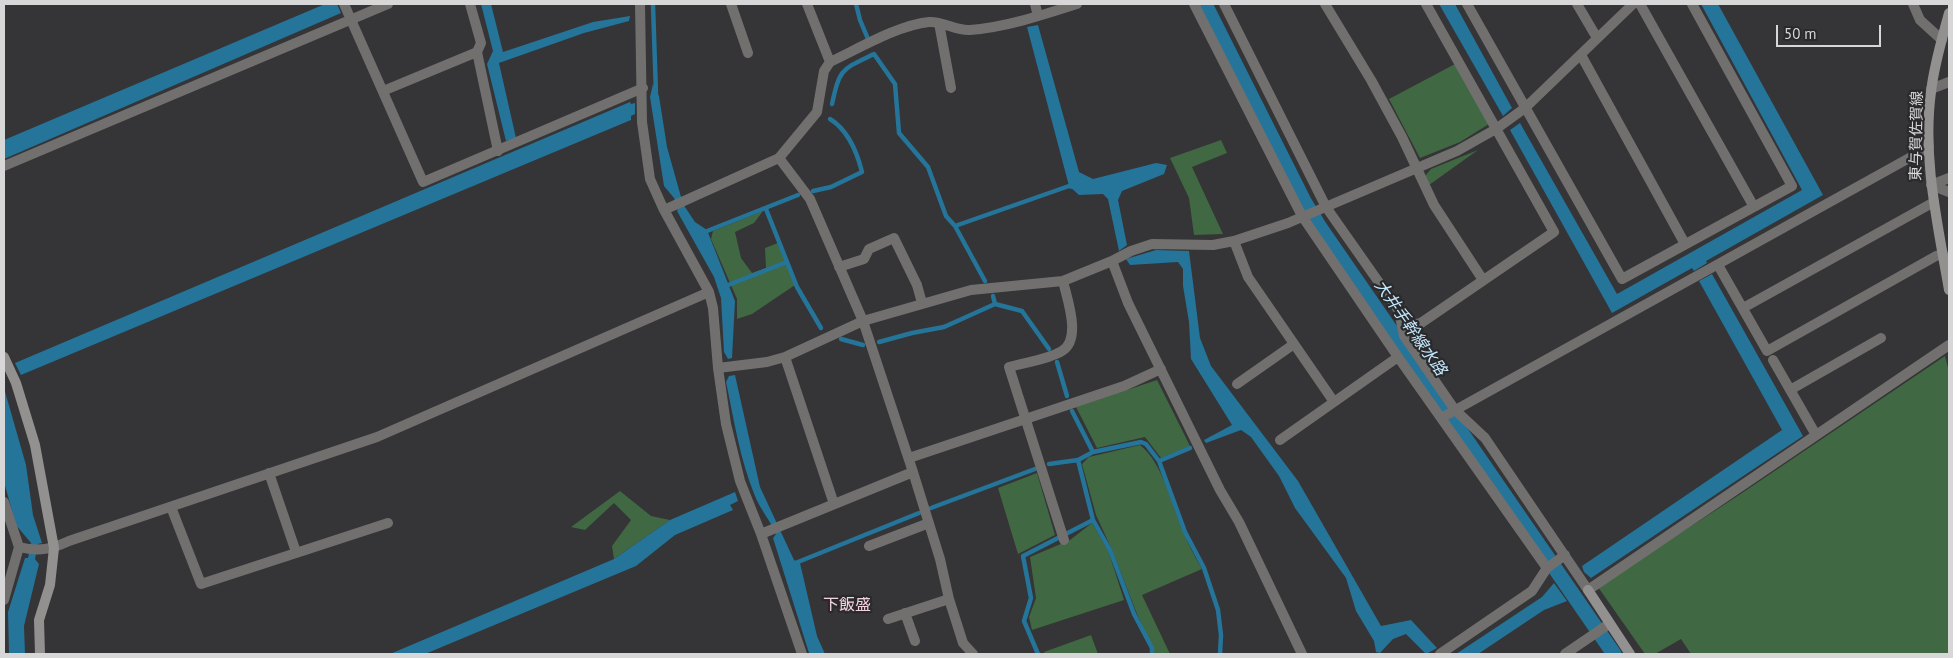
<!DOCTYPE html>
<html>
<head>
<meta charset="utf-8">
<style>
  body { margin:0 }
  #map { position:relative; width:1953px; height:658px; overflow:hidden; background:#353436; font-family:"PT Sans",sans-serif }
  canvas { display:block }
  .frame { position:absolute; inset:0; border:5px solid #d7d7d8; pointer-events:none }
  .scale { position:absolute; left:1776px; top:25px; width:105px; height:22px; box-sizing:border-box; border:2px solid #d7d7d8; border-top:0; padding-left:6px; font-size:15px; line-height:18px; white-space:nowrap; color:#d7d7d8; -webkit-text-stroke:4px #2a2a2c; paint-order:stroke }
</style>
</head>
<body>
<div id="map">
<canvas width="1953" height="658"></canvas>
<div class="frame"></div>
<div class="scale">50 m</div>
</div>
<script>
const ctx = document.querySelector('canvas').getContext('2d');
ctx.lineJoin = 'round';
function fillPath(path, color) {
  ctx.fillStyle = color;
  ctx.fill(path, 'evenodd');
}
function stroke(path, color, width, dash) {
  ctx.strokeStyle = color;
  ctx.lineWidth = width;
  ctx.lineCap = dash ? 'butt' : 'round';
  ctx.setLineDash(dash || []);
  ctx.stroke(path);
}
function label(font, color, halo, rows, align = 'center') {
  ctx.font = font + ' "PT Sans","Noto Sans JP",sans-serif';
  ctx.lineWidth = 4.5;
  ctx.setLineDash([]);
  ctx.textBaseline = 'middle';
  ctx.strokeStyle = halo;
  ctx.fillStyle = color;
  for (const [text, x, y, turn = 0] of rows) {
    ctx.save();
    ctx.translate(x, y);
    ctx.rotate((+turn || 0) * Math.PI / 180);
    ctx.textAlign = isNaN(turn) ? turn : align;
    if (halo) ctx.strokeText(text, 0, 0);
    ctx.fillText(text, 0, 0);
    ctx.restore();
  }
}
fillPath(new Path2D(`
  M1455,64l34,60 -29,18 -40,16 -31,-59z
  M1221,140l6,13 -35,14 31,67 -29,1 -5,-37 -19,-40z
  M1478,150l-49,35 -4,-9 6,-7z
  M763,211l-9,12 -19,9 6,26 11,15 14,-5 -1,-20 13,-5 17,42 -43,29 -15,5v-20l-26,-60 2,-8z
  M1945,356l4,16v282h-258l-10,-15 -26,15h-10l-47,-67 141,-92z
  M1157,380l33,66 -29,12 -16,-21 -48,11 -21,-41z
  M1140,445c23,18 31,59 43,86 5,13 12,26 19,38l-60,26 28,59h-15l-18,-40 -25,-64 -16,-35 -14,-51 7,-7z
  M1037,473l18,62 -37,19 -20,-66z
  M620,491l31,25 19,4 -56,39 -2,-13 19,-26 -17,-17 -29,27 -14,-3z
  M1092,523l16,27 16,50 -92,30 -3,-13 7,-19 -6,-41 40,-17z
  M1091,635l7,19h-53l-1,-2z`), '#406842');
fillPath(new Path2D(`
  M325,4h12l4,9 -337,146v-19z
  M481,4h10l12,48 90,-30 37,-6 -1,5 -45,12 -85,30 17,75 -10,3 -19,-77 6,-13z
  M1439,4h16l57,104 -9,8z
  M1701,4h17l105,191 -117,66 1,2 -13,8 -2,-3 -80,45 -102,-183 10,-7 97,171 185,-104z
  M1038,25l41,147 14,7 63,-16 11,2 -3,9 -42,17 -4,9 9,45 -8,6 -11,-52 -5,-5 -24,1 -10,-9 -42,-159z
  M653,84l6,12 8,51 16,57 12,18 12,8 28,71 -3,57 -4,1 -4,-7 -3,-54 -7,-21 -37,-66 1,-3 -4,-10 -10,-12 -14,-89z
  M630,102l1,2 4,-1v11l-4,2v4l-610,255 -6,-12z
  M1156,250l33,1 11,87 11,28 87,115 83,145 30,-6 26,28 -11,6 -20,-20 -13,5 -13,14 -4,-1 -2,-11 -18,-30 -10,-33 -51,-70 -16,-32 -28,-39 -10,-7 -35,13 -2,-3 28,-15 -41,-66 -2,-37 -6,-36v-17l-5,-7 -48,3 -4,-6z
  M1712,274l91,162 -212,142 -7,-6 -2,-6 200,-136 -83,-149z
  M735,375l25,112 34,73 6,3 17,73 8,18 -16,-1 -36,-115 3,-4c-6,-14 -16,-25 -21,-38 -15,-36 -21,-76 -29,-114l3,-6z
  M4,388l22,77 7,50 9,28 -4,1 -3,15 4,5 -15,62 1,28h-16l-1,-42 17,-54h3l3,-15 -15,-18 -12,-43z
  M735,492l3,9 -8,4 3,5 -58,25 -39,31 -211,88h-35l224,-95 56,-39z
  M1554,583l13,18 -23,9 -66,44h-22l86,-57z`), '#257499');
stroke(new Path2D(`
  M856,4l4,16 8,19
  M653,5l3,89
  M832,104c8,-36 9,-34 42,-50l21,30 4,49 29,34 18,49 9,10 30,55
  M813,191l18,-4 31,-15c-5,-20 -14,-42 -32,-53
  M766,209l31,78 24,41
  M955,226l114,-40 5,1
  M702,233l96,-38
  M723,287l64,-25
  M993,296l2,8 27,7 27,38
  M841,339l22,6
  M879,342l33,-9 32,-6 51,-23
  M1057,362l10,34
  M1072,411l21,41 48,-10 5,2 13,17 26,71 19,36 14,42 3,25 -1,19
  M1159,461l31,-13
  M1049,464l29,-4
  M931,508l104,-39
  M1093,520l17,30 24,64 18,34v6
  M793,564l126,-51
  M1038,654l-14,-33 7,-23 -8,-42 70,-36 -15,-60 15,-8`), '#257499', 4.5);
stroke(new Path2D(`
  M1205,4l100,199 14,23 295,428`), '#257499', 15);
stroke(new Path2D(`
  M344,4l79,178 220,-94
  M470,4l11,39 -4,9 21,99
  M640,4l2,118 8,57 13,29 46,84 4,16 5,60 8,56 14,57 21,53 41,120
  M731,4l17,49
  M807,4l23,58
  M1035,4l3,12
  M1194,4l108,212 96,141 149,211
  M1224,4l102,203 73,104 5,25 51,74 30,28 103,152 361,-245
  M1325,4l46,76 31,57 32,68 49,75
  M1467,4l155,275 170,-93 -100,-182
  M1577,4l20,34
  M1640,4l114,203
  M1913,4l7,16 22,20
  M939,23l12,65
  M1581,55l104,189
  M1931,89l18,-7
  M383,91l94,-39
  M779,158l31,41 53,122 50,151 27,87 9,40 14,44 10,11
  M4,166l384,-162
  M1931,185l18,-7
  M1931,185l18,7
  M664,210l115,-52 38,-46 7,-41 6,-9c28,-13 68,-37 99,-40 14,-1 27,9 41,8 36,-3 73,-15 107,-26
  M1234,241l14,36 86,125 64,-45
  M1112,261l16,42 92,187 19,32 63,132
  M1718,265l49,86 169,-95 7,-2
  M839,267l25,-8 5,-10 25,-11 23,47 5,18
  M1063,281c4,18 19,58 -1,70 -15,9 -36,11 -53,16l55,173
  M1743,308l191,-106
  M1403,327l18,-4 133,-91 -128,-228
  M785,357l49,147
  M1773,360l43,75
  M718,368l49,-6 18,-5 78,-36 108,-31 92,-9 49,-20 19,-10 21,-7 61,1 21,-4 54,-18 169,-72 39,-22 29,-21 108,-104
  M1237,384l57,-40
  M1790,390l91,-52
  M1441,418l488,-271
  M1280,440l54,-38
  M909,458l215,-72 37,-17
  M269,473l27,79
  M4,502l15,45 -15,53
  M171,507l30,77 187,-61
  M761,534l152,-62
  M869,546l60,-23
  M19,547c20,5 33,2 50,-6l308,-104 332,-145
  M905,613l10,28
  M888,619l61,-20
  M1440,654l92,-63 15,-23 18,-13
  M1565,654l44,-30`), '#71706f', 10);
stroke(new Path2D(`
  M1949,13c-7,26 -15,52 -18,79 -9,66 7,133 18,198
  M4,357l12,26 19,62 19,103 -4,37 -11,35 1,34
  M1588,590l42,64`), '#939190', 10);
label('15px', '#d7d7d8', '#2a2a2c', [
  ["東与賀佐賀線",1917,136,-89]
]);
label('italic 16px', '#c3e9fe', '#2a2a2c', [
  ["大井手幹線水路",1410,328,55]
]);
label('16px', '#f5d3de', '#2a2a2c', [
  ["下飯盛",847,605]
]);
</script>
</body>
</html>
